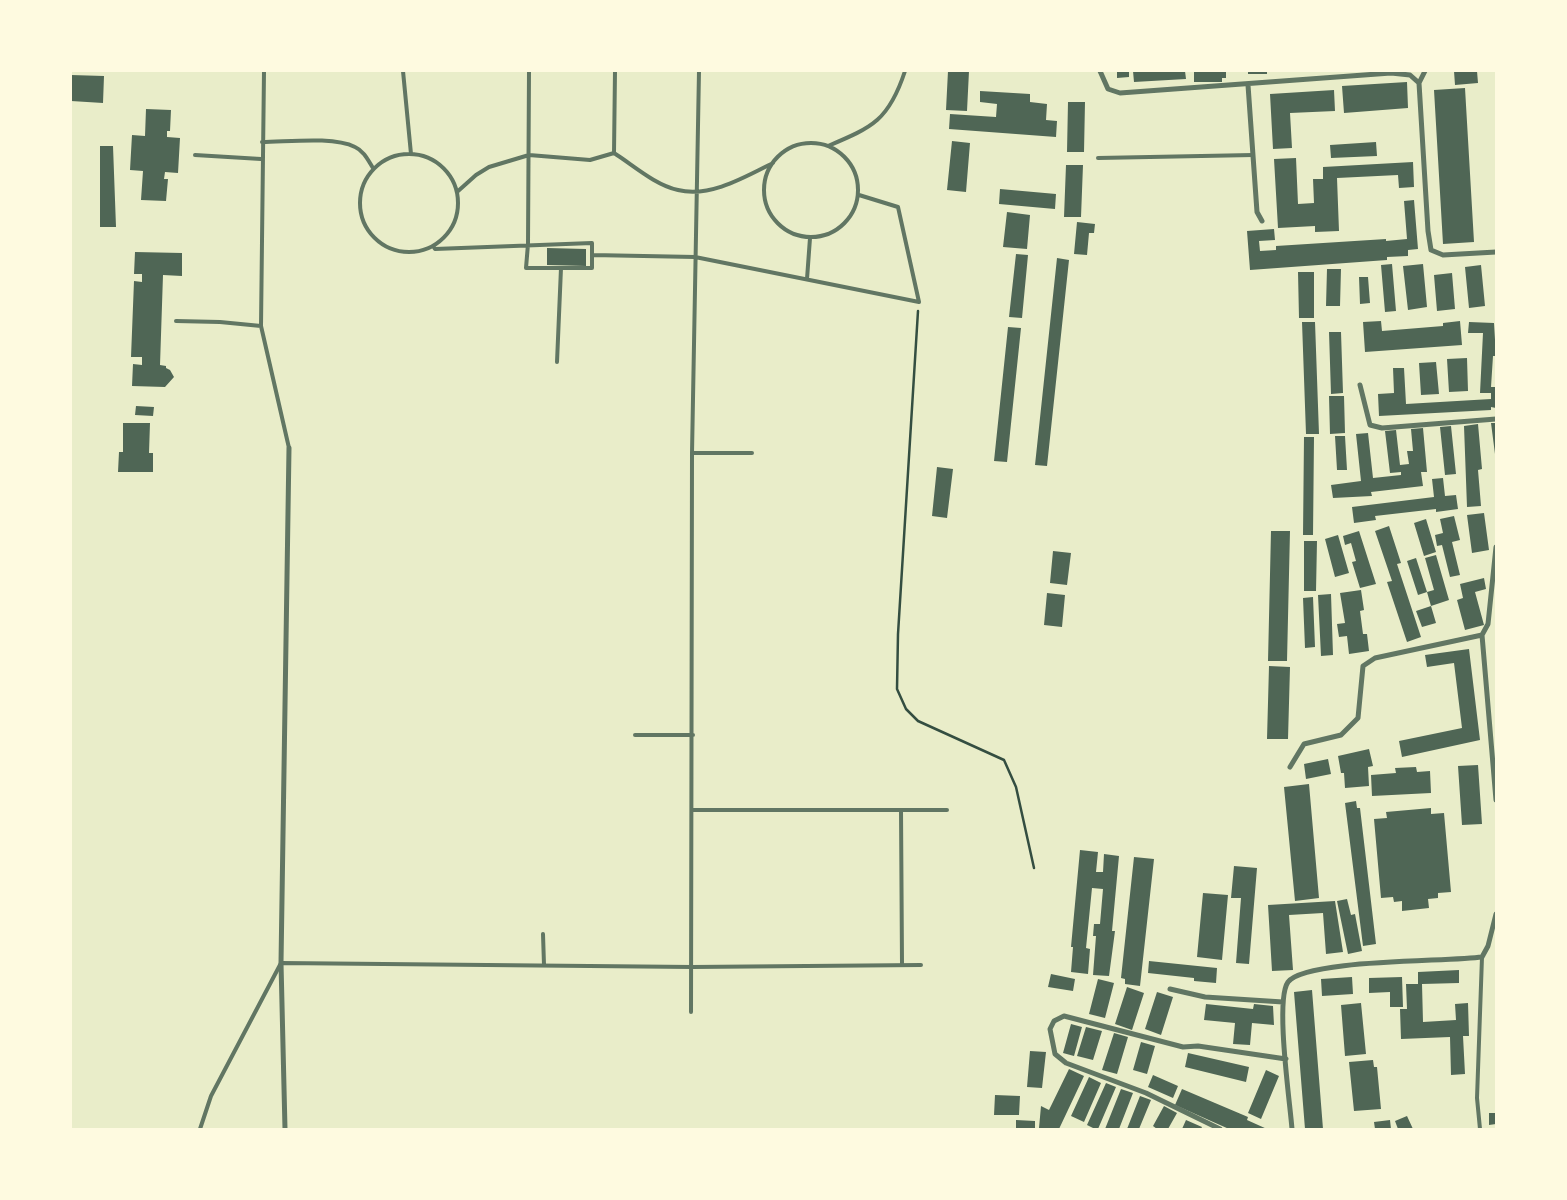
<!DOCTYPE html>
<html>
<head>
<meta charset="utf-8">
<style>
  body { margin:0 }
  #map { position:relative; width:1567px; height:1200px; overflow:hidden; background:#e9edc9; font-family:Ubuntu,sans-serif }
  canvas { display:block }
  .frame { position:absolute; inset:0; border:72px solid #fefae0; pointer-events:none }
</style>
</head>
<body>
<div id="map">
<canvas width="1567" height="1200"></canvas>
<div class="frame"></div>
</div>
<script>
const ctx = document.querySelector('canvas').getContext('2d');
ctx.lineJoin = 'round';
function fillPath(path, color) {
  ctx.fillStyle = color;
  ctx.fill(path, 'evenodd');
}
function stroke(path, color, width, dash) {
  ctx.strokeStyle = color;
  ctx.lineWidth = width;
  ctx.lineCap = dash ? 'butt' : 'round';
  ctx.setLineDash(dash || []);
  ctx.stroke(path);
}
fillPath(new Path2D(`
  M948,71h21l-2,40 -21,-1z
  M1117,71h12v6l-12,1z
  M1133,71h52l1,8 -52,3z
  M1194,71h32v7h-4v4h-28z
  M1248,71h19v3h-19z
  M1454,71h23l1,12 -23,2z
  M71,75l33,1 -1,27 -32,-2z
  M1407,82l1,26 -64,5 -2,-27z
  M1465,88l9,154 -31,2 -9,-154z
  M1334,90l1,21 -45,2 2,35 -19,1 -3,-55z
  M980,91l50,3v8l17,2 -1,16 11,1 -1,16 -107,-8 1,-15 46,3 1,-13 -17,-2z
  M1068,102h17l-1,50h-17z
  M146,109l25,1 -1,21h-3v6l13,1 -2,35 -13,-1 -1,7h4l-2,22 -25,-1 2,-29 -13,-1 2,-35 13,1z
  M952,141l18,2 -4,49 -19,-2z
  M1376,142l1,14 -46,2 -1,-13z
  M100,146h13l3,81h-16z
  M1296,158l2,46 16,-1 -1,-24h10v-12l90,-5 1,25 -15,1 -1,-13 -61,3 2,53 -24,1v-6l-37,2 -4,-69z
  M1066,165h17l-2,52h-17z
  M1000,189l56,5 -1,15 -56,-5z
  M1414,200l4,49 -10,1v6l-21,1v3l-137,10 -3,-39 27,-2 1,11 -16,1 1,10 16,-1v-4l110,-7v2l21,-2 -3,-38z
  M1007,212l23,3 -3,34 -24,-2z
  M1077,222l18,2 -1,9h-5l-2,22 -13,-1z
  M547,248l39,1v17l-39,-1z
  M135,252l47,1v23l-19,-1 -3,90 6,1v2l4,2 4,7 -9,10 -33,-1 1,-22 9,1v-8h-11l3,-76 8,1v-8h-8z
  M1016,254l12,1 -6,63 -13,-1z
  M1057,258l12,2 -22,206 -12,-1z
  M1392,264l4,47 -11,1 -4,-47z
  M1423,264l4,43 -19,3 -5,-44z
  M1481,265l4,41 -16,2 -4,-41z
  M1327,269h14l-1,37h-14z
  M1298,272h16v46h-15z
  M1452,273l3,36 -18,2 -3,-36z
  M1359,277h9l2,26 -10,1z
  M1381,321l1,10 61,-5v-3l17,-2 2,24 -97,7 -2,-30z
  M1302,322h13l4,112h-13z
  M1469,322l25,1 2,33h-3l-2,31h5v21l-5,-1v3l-112,6 -1,-22 16,-1 -1,-25h11l2,36 85,-5v-6h-11l3,-60h-15z
  M1008,327l13,1 -14,134 -13,-1z
  M1329,332h12l2,61 -12,1z
  M1467,358l1,33 -19,1 -2,-33z
  M1436,362l3,32 -18,1 -2,-32z
  M1329,396h15l1,37 -15,1z
  M136,406l18,1 -1,9 -18,-1z
  M123,423h27l-1,30h4v19h-35l1,-20h4z
  M1491,423h5v31h-1z
  M1478,424l4,45 -4,1 3,36 -14,1 -3,-81z
  M1451,426l5,48 -11,1 -5,-48z
  M1423,428l4,44h-6l2,14 -52,6 1,4 -39,2 -2,-13 30,-4 -5,-47 12,-1 5,45 28,-3v-3l-11,1 -5,-42 11,-1 4,35 9,-1 -2,-13h6l-2,-22z
  M1335,436h10l2,34h-10z
  M1304,437h10l-1,98h-10z
  M937,467l16,2 -6,49 -15,-2z
  M1443,478l2,18 11,-1 2,14 -22,3v-3l-61,7 1,4 -22,3 -2,-16 82,-10 -2,-18z
  M1484,513l5,37 -17,3 -5,-38z
  M1454,516l6,24 -8,2 8,33 -10,2 -8,-32 -5,1 -2,-11 8,-2 -3,-14z
  M1426,519l10,33 -12,4 -10,-33z
  M1389,526l12,37 -4,1 24,73 -14,5 -20,-60 5,-1 -17,-50z
  M1271,531h19l-3,130h-19z
  M1359,531l17,53 -16,4 -8,-26 4,-1 -5,-18 -6,2 -2,-9z
  M1338,535l11,38 -14,4 -10,-38z
  M1304,541h13l-1,50h-12z
  M1053,551l18,2 -4,32 -17,-2z
  M1436,555l13,45 -18,6 -4,-14 7,-2 -9,-32z
  M1416,558l11,34 -9,3 -11,-34z
  M1484,578l2,11 -11,3 9,33 -19,5 -8,-30 6,-2 -3,-14z
  M1361,590l3,20 -4,1 3,23h4l2,17 -20,3 -2,-18 -8,1 -2,-13 8,-1 -5,-30z
  M1047,593l18,2 -3,32 -18,-2z
  M1331,594l2,61 -12,1 -3,-61z
  M1313,597l2,50 -10,1 -2,-50z
  M1431,606l5,17 -14,4 -6,-16z
  M1469,649l11,91 -78,17 -3,-16 63,-13 -8,-65 -27,4 -2,-12z
  M1269,666l21,1 -2,72h-21z
  M1369,749l4,17 -5,1 1,19 -24,2 -1,-15h-3l-3,-17z
  M1328,759l3,15 -25,5 -2,-15z
  M1478,765l4,59 -20,1 -4,-59z
  M1416,767l1,5 13,-1 1,22 -59,3 -1,-21 25,-2 -1,-5z
  M1309,784l10,114 -24,3 -11,-114z
  M1356,801l1,7h3l16,136 -13,2 -18,-143z
  M1431,808v6l13,-1 7,79 -13,1v5l-10,1 1,9 -27,3v-10l-8,1 -1,-5 -12,1 -7,-79 13,-1 -1,-6z
  M1080,850l18,2 -2,20h7l1,-18 15,2 -7,75h3l-6,45 -16,-1 3,-39h-3l1,-12h6l3,-35 -11,-1 -6,60 4,1 -2,25 -17,-2 2,-25h-2z
  M1134,857l20,2 -14,127 -15,-2v-5l-4,-1z
  M1234,866l23,2 -8,96 -13,-1 5,-65h-10z
  M1203,893l25,2 -6,65 -25,-3z
  M1347,899l4,16 4,-1 7,37 -14,3 -11,-53z
  M1335,901l8,51 -17,2 -3,-41 -34,2 4,55 -21,1 -4,-66z
  M1149,961l68,7 -1,15 -22,-2v-3l-46,-5z
  M1459,970v13l-37,1 1,38 33,-2 -1,-16 13,-1 1,33h-6l2,38 -14,1 -1,-38 -49,2 -1,-30h7l-1,-25h12v-12z
  M1051,974l24,5 -2,12 -25,-4z
  M1352,977l1,17 -31,2 -1,-17z
  M1402,977l1,30h-13v-15l-21,1v-15z
  M1098,979l16,4 -9,35 -16,-4z
  M1127,987l17,6 -12,37 -17,-6z
  M1312,990l11,139h-18l-11,-137z
  M1157,992l16,5 -12,38 -16,-6z
  M1361,1003l5,51 -21,2 -4,-51z
  M1206,1004l47,5 1,-5 19,2 1,19 -22,-2 -2,22 -17,-1 2,-21 -31,-3z
  M1071,1024l11,3 -8,29 -11,-3z
  M1086,1027l16,4 -9,29 -16,-4z
  M1114,1033l14,4 -11,37 -15,-4z
  M1141,1042l14,4 -8,28 -14,-4z
  M1030,1051l16,1 -4,36 -15,-1z
  M1188,1053l61,14 -3,15 -61,-15z
  M1373,1060l1,7h3l4,42 -27,2 -5,-49z
  M1069,1069l15,7 -25,53 -20,-1 2,-22 8,4z
  M1266,1070l13,6 -18,43 -13,-6z
  M1153,1075l25,11 -5,12 -25,-11z
  M1089,1077l12,6 -17,39 -13,-6z
  M1106,1083l10,4 -18,42h-3l-8,-4z
  M1121,1089l12,4 -14,36h-14z
  M1182,1089l66,28 -1,3 20,9h-38l-54,-24z
  M995,1095l25,1 -1,19h-25z
  M1140,1096l11,4 -12,29h-12z
  M1164,1106l13,7 -9,16h-11l-4,-3z
  M1489,1113h7v11l-7,1z
  M1407,1116l6,13h-15l-3,-8z
  M1016,1120l19,1v8h-19z
  M1186,1120l16,7 -1,2h-19z
  M1390,1120l1,9h-16l-1,-7z`), '#4f6655');
stroke(new Path2D(`
  M918,311l-20,323 -1,55 9,20 12,12 86,39 12,27 18,81`), '#344e41', 2.5);
stroke(new Path2D(`
  M264,71l-3,255 28,122
  M403,71l8,83
  M615,71l-1,82c19,12 41,32 64,37 32,8 67,-13 95,-27
  M262,142c25,0 71,-6 93,5 9,4 13,13 18,21
  M764 190a47 47 0 1 1 94 0a47 47 0 1 1-94 0Z
  M828,146c45,-19 61,-26 77,-75
  M360 203a49 49 0 1 1 98 0a49 49 0 1 1-98 0Z
  M195,155l66,4
  M1098,158l155,-3
  M457,192l19,-17 13,-8 40,-12 61,5 24,-7
  M433,246l2,3 157,-6v25h-66l2,-24 1,-173
  M592,255l103,2 224,45 -21,-95 -39,-12
  M807,279l3,-41
  M176,321l44,1 41,4
  M557,362l4,-94
  M692,453h60
  M635,735h58
  M693,810h254
  M901,810l1,154
  M543,934l1,31
  M691,1012l1,-559 7,-382
  M200,1129l11,-33 70,-133 411,4 229,-2
  M1480,1129l-3,-31 5,-141`), '#617663', 4);
stroke(new Path2D(`
  M1100,71l8,18 12,4 271,-20 19,2 9,8 9,148 3,19 12,5 53,-3
  M1419,83l6,-12
  M1248,85l9,127 5,9
  M1360,385l10,40 12,3 114,-9
  M1496,547l-8,77 -6,11 14,165
  M1290,767l14,-23 37,-9 17,-17 5,-52 12,-8 107,-23
  M1170,989l35,8 78,5
  M285,1129l-4,-166 8,-515
  M1220,1129l-74,-36 -80,-30 -11,-9 -5,-25 4,-8 10,-5 119,31 15,-1 88,13
  M1292,1129c-2,-27 -17,-129 -4,-147 18,-23 159,-20 194,-25l6,-11 8,-32`), '#617663', 5);
</script>
</body>
</html>
